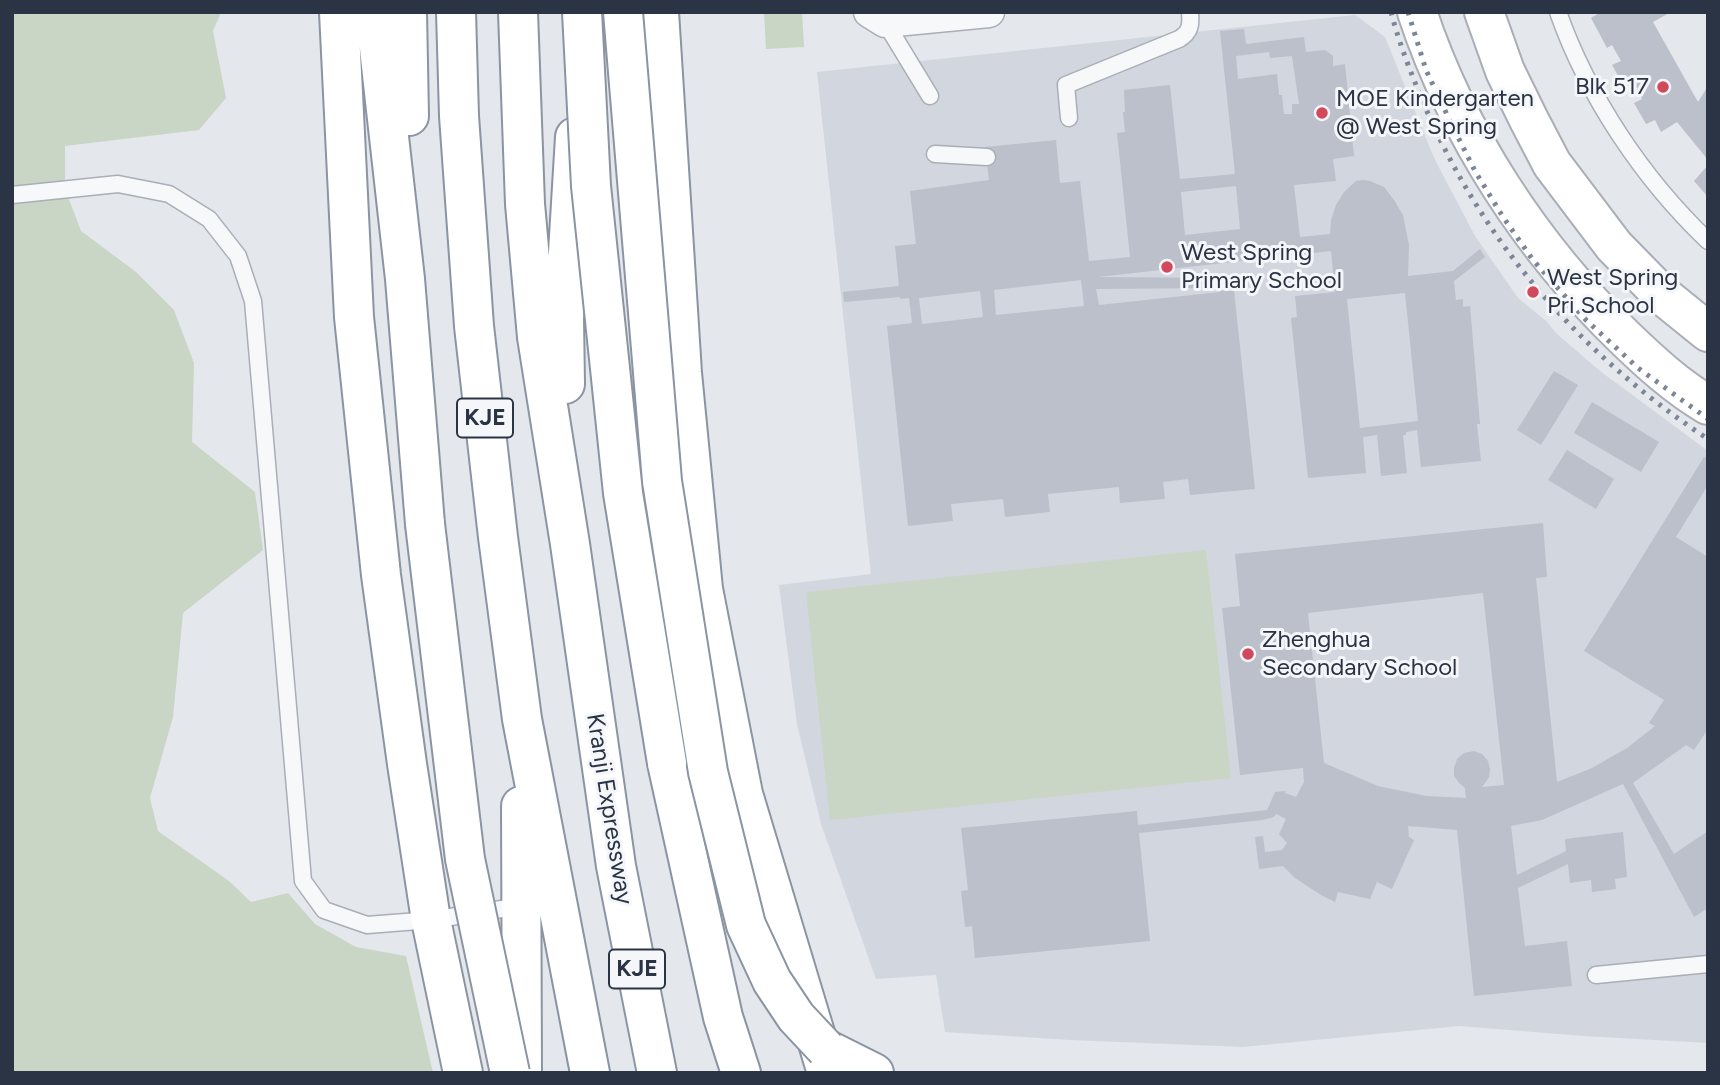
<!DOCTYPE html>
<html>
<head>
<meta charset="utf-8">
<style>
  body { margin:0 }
  #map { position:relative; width:1720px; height:1085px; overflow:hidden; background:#e4e7ec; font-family:Figtree,sans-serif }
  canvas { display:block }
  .frame { position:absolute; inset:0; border:14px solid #2b3445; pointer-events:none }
</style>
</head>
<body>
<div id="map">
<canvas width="1720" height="1085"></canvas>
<div class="frame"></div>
</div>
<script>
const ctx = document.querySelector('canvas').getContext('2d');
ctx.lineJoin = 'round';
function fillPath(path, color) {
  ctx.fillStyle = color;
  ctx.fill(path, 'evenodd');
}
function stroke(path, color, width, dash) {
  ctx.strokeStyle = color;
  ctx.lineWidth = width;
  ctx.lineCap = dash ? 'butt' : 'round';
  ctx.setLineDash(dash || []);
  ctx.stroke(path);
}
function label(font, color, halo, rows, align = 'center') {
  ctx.font = font + ' Figtree,sans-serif';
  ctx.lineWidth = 6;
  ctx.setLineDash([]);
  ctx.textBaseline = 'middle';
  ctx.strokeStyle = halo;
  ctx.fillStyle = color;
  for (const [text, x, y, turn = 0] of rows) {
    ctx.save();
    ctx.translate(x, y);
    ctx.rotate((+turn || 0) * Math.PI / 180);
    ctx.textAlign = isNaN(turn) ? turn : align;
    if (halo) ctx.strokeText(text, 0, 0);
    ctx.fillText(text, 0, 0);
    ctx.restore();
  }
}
fillPath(new Path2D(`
  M1355,15l30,22 49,121 41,78 43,62 28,23 11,13 43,37 108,80v592l-124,-7 -125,-10 -216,21 -172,-7 -126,-8 -9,-57 -60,4 -55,-155 -24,-100 -18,-139 92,-11 -54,-502z`), '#d2d6de');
fillPath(new Path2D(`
  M12,12h209l-8,19 13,67 -27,32 -134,16v43l16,42 55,41 38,38 20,53 -2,79 63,50 8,58 -80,63 -10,104 -23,81 8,33 71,50 22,21 37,-9 27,31 41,23 50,9 27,117h-421z
  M764,12h38l2,35 -38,2z
  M1206,550l25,228 -401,42 -24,-228z`), '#c9d6c5');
fillPath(new Path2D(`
  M1601,12h70l-18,10 45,80 10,-16v74l-31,-38 -16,10 -6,-12 -9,4 -12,-21 8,-4 -8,-16 -9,5 -13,-23 9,-4 -9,-16 -5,3 -16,-30z
  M1244,29l2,15 58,-7 2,15 19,-2 8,6v10l12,-2 9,92 -21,3 3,22 -42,4 6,52 30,-3 1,-14 5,-15 8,-13 12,-11 7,-1 7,1 14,6 10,13 9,15 6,30 -1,31 45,-5 27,-22 5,8 -31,24 2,19 7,-1v8l7,-1 10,118h-3l4,37 -60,6 -4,-37 -11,2v3h-3l4,38 -26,3 -4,-41 -14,2 3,36 -58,5 -17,-160 6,-1 -2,-21 40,-4 -4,-41 -233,26 131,1v13l5,-1 21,199 -65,6 -2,-16 -25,3 2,17 -45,4 -1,-16 -71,7 2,18 -45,5 -2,-18 -52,5 2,17 -45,5 -21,-200 25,-3 -3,-25 -9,1v-2l-56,5 -1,-10 56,-6 -4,-40 21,-2 -6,-53 79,-11 -4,-33 71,-7 4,43 20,-2 9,80 41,-4 -13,-124 8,-1 -2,-20h2l-1,-22 46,-5 10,94 55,-5 -15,-143zM1269,52l1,6 22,-2 7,48h-7v10h-8l-2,-19h-3l-2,-21 -39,5 -2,-23zM1236,186l4,43 -55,6 -4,-43zM1081,280l3,26 -88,9 -2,-25zM1219,288l1,4 -121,13 -3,-16zM980,291l3,26 -61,7 -3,-26zM1405,293l13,128 -58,7 -13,-129z
  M1708,165v32l-14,-16z
  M1554,371l24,14 -37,60 -24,-15z
  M1592,402l67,40 -18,30 -67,-39z
  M1567,450l47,29 -18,30 -48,-29z
  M1704,457l4,2v26l-32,52 32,20v172l-14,21 -8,-5 -53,38 41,71 34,-23v77l-14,9 -71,-133 -81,36 -31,6 6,49 49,-24 -1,-12 58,-7 4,45 -12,2 1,10 -24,3 -1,-12 -21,3 -2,-19 -50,24 7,58 42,-5 5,45 -98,10 -17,-166 -49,-4 1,11 5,3 -22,49 -15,-7 -7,17 -32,-7 -3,10 -14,-7 -26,-17 -12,-12 -24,3 -4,-32 8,-1 2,16 17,-2 5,-7 -8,-9 7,-15 -10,-5 -2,3 -11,3 -124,13 11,108 -175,17 -3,-32 -7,1 -4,-36 7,-1 -7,-62 176,-17 1,14 129,-15 8,-18 11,-1 -1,2 11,4 8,-15 -1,-14 -63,7 -18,-167 18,-2 -5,-52 308,-31 4,54 -11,1 21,204 35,-14 35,-20 28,-22 -6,-3 15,-23 -80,-49zM1483,593l21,192 -22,2 7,-10 1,-8 -2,-8 -6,-7 -8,-3 -10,2 -7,6 -3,9v8l5,7 6,5 1,10 -40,-2 -48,-10 -54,-23 -16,-150z`), '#bbc0ca');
const lane = new Path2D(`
  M1558,12c30,85 85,167 150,229
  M885,22l45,74
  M1069,118l-3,-33 113,-46c12,-7 12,-15 11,-27
  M935,154l52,3
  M12,195l106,-11 51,10 40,25 29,37 15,45 50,580 21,29 43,15 64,-5 90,-14
  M1596,975l112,-11`);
const street = new Path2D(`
  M869,12l16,10 104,-10`);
const secondary = new Path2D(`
  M1417,12c41,123 115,236 208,326 25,24 52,49 83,67
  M1484,12l21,59 24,49 23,44 62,82 47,48 47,38`);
const highway = new Path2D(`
  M339,12l15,305 27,258 26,189 24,156 32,153
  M377,12l1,27 27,240 20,245
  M407,12l2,104
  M456,12l3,104 15,210 24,211 24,182 68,354
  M518,12l7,192 12,133 33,207 46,322 41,207
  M659,12l23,361 21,216 40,205 84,279
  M565,384l-1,-65 11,-182
  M667,763l56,254 18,56
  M521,806l1,267
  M826,1049l48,24`);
stroke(lane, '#a9aeb7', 19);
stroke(street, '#a9aeb7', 33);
stroke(secondary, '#a9aeb7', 42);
stroke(highway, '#8b94a3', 42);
stroke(lane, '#f7f8fa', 16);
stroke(street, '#f7f8fa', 30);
stroke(secondary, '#fff', 38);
stroke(highway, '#fff', 38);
stroke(new Path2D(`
  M1391,12c8,31 20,61 32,90 60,142 158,253 285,337
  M1408,12l18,58 24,51 25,50 28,46 30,43 53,60 52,48 70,51`), '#7d8696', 5, [3.5, 7]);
const highwayBridge = new Path2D(`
  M582,12l9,174 32,307 44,270
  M623,12l39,469 46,291 38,153 26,56 24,36 30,32
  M425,524l40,335 45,214`);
stroke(highwayBridge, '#8b94a3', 42, []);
stroke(highwayBridge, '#fff', 38);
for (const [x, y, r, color] of [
  [1663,87,7,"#d1495b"],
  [1322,113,7,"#d1495b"],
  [1167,267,7,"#d1495b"],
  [1533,292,7,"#d1495b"],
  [1248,654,7,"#d1495b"]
]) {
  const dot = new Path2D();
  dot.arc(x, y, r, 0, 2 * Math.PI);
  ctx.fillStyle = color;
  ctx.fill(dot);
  stroke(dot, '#f4f6f9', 2.5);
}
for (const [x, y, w] of [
  [485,418,56],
  [637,969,56]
]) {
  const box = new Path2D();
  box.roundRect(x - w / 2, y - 19.5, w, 39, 5);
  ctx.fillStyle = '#f4f6f9';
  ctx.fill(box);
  stroke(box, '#2b3445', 2);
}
label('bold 23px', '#2b3445', null, [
  ["KJE",485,418],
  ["KJE",637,969]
]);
label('24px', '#2b3445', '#f4f6f9', [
  ["Blk 517",1649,87,"right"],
  ["MOE Kindergarten",1336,99],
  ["@ West Spring",1336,127],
  ["West Spring",1181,253],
  ["Primary School",1181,281],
  ["West Spring",1547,278],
  ["Pri School",1547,306],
  ["Zhenghua",1262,640],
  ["Secondary School",1262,668]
], 'left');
label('24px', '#2b3445', '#f4f6f9', [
  ["Kranji Expressway",609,809,81]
]);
</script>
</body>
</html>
